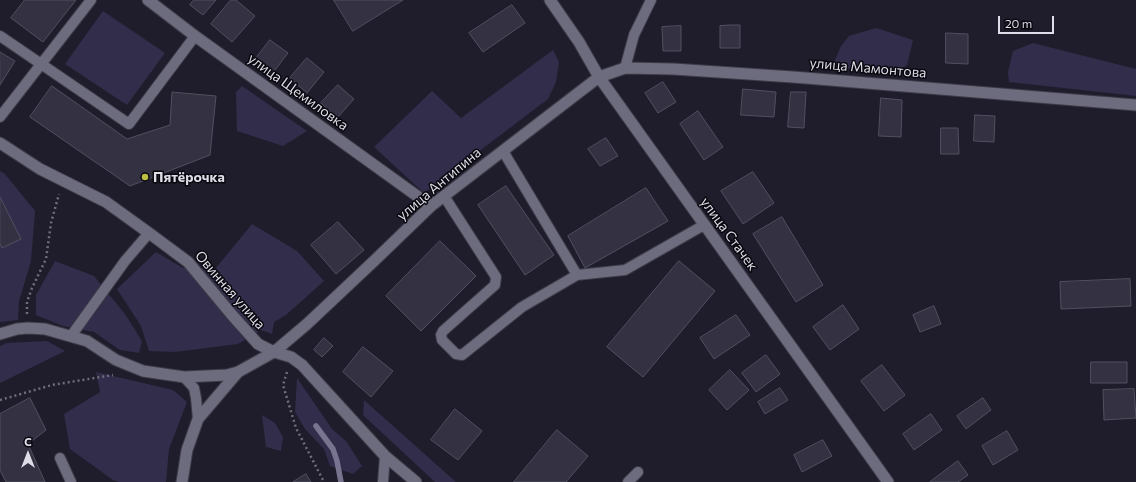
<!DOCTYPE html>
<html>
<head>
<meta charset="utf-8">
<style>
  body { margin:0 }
  #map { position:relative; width:1136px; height:482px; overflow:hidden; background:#1f1d2c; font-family:Commissioner,sans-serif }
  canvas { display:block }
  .north { position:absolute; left:8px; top:434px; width:40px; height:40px; -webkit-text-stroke:3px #09080f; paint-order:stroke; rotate:0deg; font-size:11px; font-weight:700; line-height:16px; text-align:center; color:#dfdee8 }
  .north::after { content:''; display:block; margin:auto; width:14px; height:18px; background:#dfdee8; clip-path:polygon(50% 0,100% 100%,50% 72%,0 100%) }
  .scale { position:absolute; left:998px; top:16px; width:56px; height:18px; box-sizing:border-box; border:2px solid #dfdee8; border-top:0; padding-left:5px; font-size:12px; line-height:14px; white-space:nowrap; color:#dfdee8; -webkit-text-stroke:3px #09080f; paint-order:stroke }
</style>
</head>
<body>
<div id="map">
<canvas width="1136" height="482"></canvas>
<div class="north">С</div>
<div class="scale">20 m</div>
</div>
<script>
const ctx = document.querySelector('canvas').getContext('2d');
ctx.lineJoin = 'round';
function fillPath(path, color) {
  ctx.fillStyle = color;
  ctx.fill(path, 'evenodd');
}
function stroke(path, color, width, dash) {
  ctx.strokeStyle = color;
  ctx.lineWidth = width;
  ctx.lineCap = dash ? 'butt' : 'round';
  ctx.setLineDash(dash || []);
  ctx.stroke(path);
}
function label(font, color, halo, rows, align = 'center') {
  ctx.font = font + ' Commissioner,sans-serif';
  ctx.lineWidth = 3;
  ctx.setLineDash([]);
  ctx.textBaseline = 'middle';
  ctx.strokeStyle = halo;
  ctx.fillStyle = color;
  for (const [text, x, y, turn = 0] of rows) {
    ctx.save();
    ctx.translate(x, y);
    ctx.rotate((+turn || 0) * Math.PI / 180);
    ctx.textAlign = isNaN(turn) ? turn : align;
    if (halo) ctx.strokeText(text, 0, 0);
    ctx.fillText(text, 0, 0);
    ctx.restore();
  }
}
fillPath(new Path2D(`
  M103,11l62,42 -38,52 -62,-41z
  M876,28l37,12 -6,25 -11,9 -32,-2 -31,-7 8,-19 8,-10z
  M1033,43l103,26v27l-127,-14 -1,-10 5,-21z
  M553,50l6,12 -3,20 -8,17 -124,94 -50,-46 58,-56 29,27z
  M242,86l65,45 -24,15 -46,-15 -1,-39z
  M0,171l5,3 30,37 -4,50 -12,40 -1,19 -18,2z
  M252,224l45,27 27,30 -38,34 -12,7 -2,12 -11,-4 -23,14 -63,8 -26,-1 -8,-25 -24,-37 39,-37 27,16h33z
  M55,261l39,15 31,38 17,27 -3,12 -19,-3 -26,-18 -31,-6 -27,-11v-20z
  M47,341l18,10 -65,32v-37l7,-3z
  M96,372l77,18 14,12 -18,47 -3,33h-47l-6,-2 -43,-31 -6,-35 36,-22z
  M297,378l35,51 14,12 16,25 -9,8 -23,-8 -6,-17 -19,-20 -10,-17z
  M364,400l92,82h-21l-72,-67z
  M262,415l13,8 8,14 -2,14 -15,-4z`), '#322d4b');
stroke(new Path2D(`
  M316,426l17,23 4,12 4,21`), '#78748f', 5.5);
const building = new Path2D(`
  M25,0h51l-33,42 -32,-24z
  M194,0h22l-13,15 -13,-10z
  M231,0h5l19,16 -23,26 -21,-18z
  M334,0h69l-50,31z
  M512,5l13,18 -42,29 -14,-19z
  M730,25h10v23h-20v-22z
  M681,26v25h-18l-1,-24z
  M946,33l22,1v30l-22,-1z
  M270,40l18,13 -16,21 -18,-13z
  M0,52l15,9 -15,24z
  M307,58l17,14 -17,21 -17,-15z
  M663,82l13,20 -18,11 -13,-20z
  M338,85l16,14 -17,19 -16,-15z
  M52,86l75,53 43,-14 2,-33 44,4 -6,59 -80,31 -100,-69z
  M743,89l33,3 -2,25 -33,-2z
  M791,92h15l-2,36 -16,-1z
  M881,98l21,2 -1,37 -22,-1z
  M698,111l25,36 -19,13 -24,-36z
  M975,115l20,1 -1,26 -20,-1z
  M941,128h17l1,26h-18z
  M606,138l12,18 -18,10 -12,-17z
  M753,172l21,31 -31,21 -22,-33z
  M506,186l48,69 -29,20 -47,-70z
  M646,188l22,33 -83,47 -17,-32z
  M0,197l21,42 -19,9 -2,-4z
  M782,217l41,68 -27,17 -43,-68z
  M338,222l26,28 -28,24 -25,-29z
  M440,241l36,35 -55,55 -35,-35z
  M679,261l36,30 -72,86 -36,-30z
  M1130,279l1,27 -70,3 -1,-27z
  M843,305l16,24 -29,21 -17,-23z
  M934,306l7,18 -21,8 -7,-17z
  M736,315l14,20 -36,24 -14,-21z
  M324,338l9,8 -11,11 -8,-7z
  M363,347l30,24 -22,26 -28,-25z
  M766,355l14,19 -24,18 -14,-19z
  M1091,362h36v21h-36z
  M882,365l23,30 -21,16 -23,-30z
  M730,370l19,20 -22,20 -18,-20z
  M780,388l8,12 -23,14 -7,-12z
  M1134,389l2,29 -32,2 -1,-30z
  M30,398l16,32 -18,14 17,38h-39l-6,-12v-56z
  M983,398l8,12 -25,19 -9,-13z
  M455,409l27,22 -24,29 -27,-20z
  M931,414l11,16 -28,20 -11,-16z
  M557,430l31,26 -22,26h-52z
  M1007,431l11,19 -25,15 -11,-19z
  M823,440l9,16 -30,16 -8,-17z
  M958,461l10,14 -10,7h-28z
  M306,474l5,8h-18z`);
fillPath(building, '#333142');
stroke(building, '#515061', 1);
const service = new Path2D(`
  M0,36l129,88 66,-88
  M625,68l9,-33 17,-35
  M0,117l91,-117
  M503,151l74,124
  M444,196l52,81 -1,8 -52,46 -2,4 1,5 14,14 6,1 60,-48 55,-32 48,-5 79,-45
  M71,336l54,-75 24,-28
  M184,377l10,11 2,10 2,21
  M60,458l11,24
  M383,482l2,-26
  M628,482l10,-10`);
const minor = new Path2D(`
  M148,0l47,36 236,170
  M0,143l40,26 66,33 43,31 39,29 44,53 26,29 16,8 17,5 11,8 83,91 31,26
  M182,482l5,-32 11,-31 40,-47
  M888,482l-289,-405 26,-9 48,1 120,8 343,28`);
const tertiary = new Path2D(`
  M0,334l17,-5 11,-1 17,1 42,12 29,19 27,11 41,6 43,-2 11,-3 36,-20 33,-28 67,-63 57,-55 168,-129 -20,-35 -29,-42`);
stroke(service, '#3c3b47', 12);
stroke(minor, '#3c3b47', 13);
stroke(tertiary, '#3c3b47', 13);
stroke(new Path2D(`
  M27,314v-12l5,-14 14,-29 5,-36 8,-29
  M287,372l-4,13 13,43 28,54
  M0,400l52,-15 61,-10`), '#6f6e7b', 2.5, [2, 3]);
stroke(service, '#6d6b7e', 10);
stroke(minor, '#6d6b7e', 11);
stroke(tertiary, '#6d6b7e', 11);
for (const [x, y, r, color] of [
  [145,177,4,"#bebf42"]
]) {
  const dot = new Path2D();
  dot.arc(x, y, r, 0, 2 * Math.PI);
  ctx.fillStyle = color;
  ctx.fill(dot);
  stroke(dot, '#09080f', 1.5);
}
label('14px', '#dfdee8', '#09080f', [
  ["улица Мамонтова",868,68,5],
  ["улица Щемиловка",298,92,36],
  ["улица Антипина",439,184,-40],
  ["улица Стачек",729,234,54],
  ["Овинная улица",230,290,49]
]);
label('bold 14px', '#dfdee8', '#09080f', [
  ["Пятёрочка",153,177]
], 'left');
</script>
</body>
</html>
